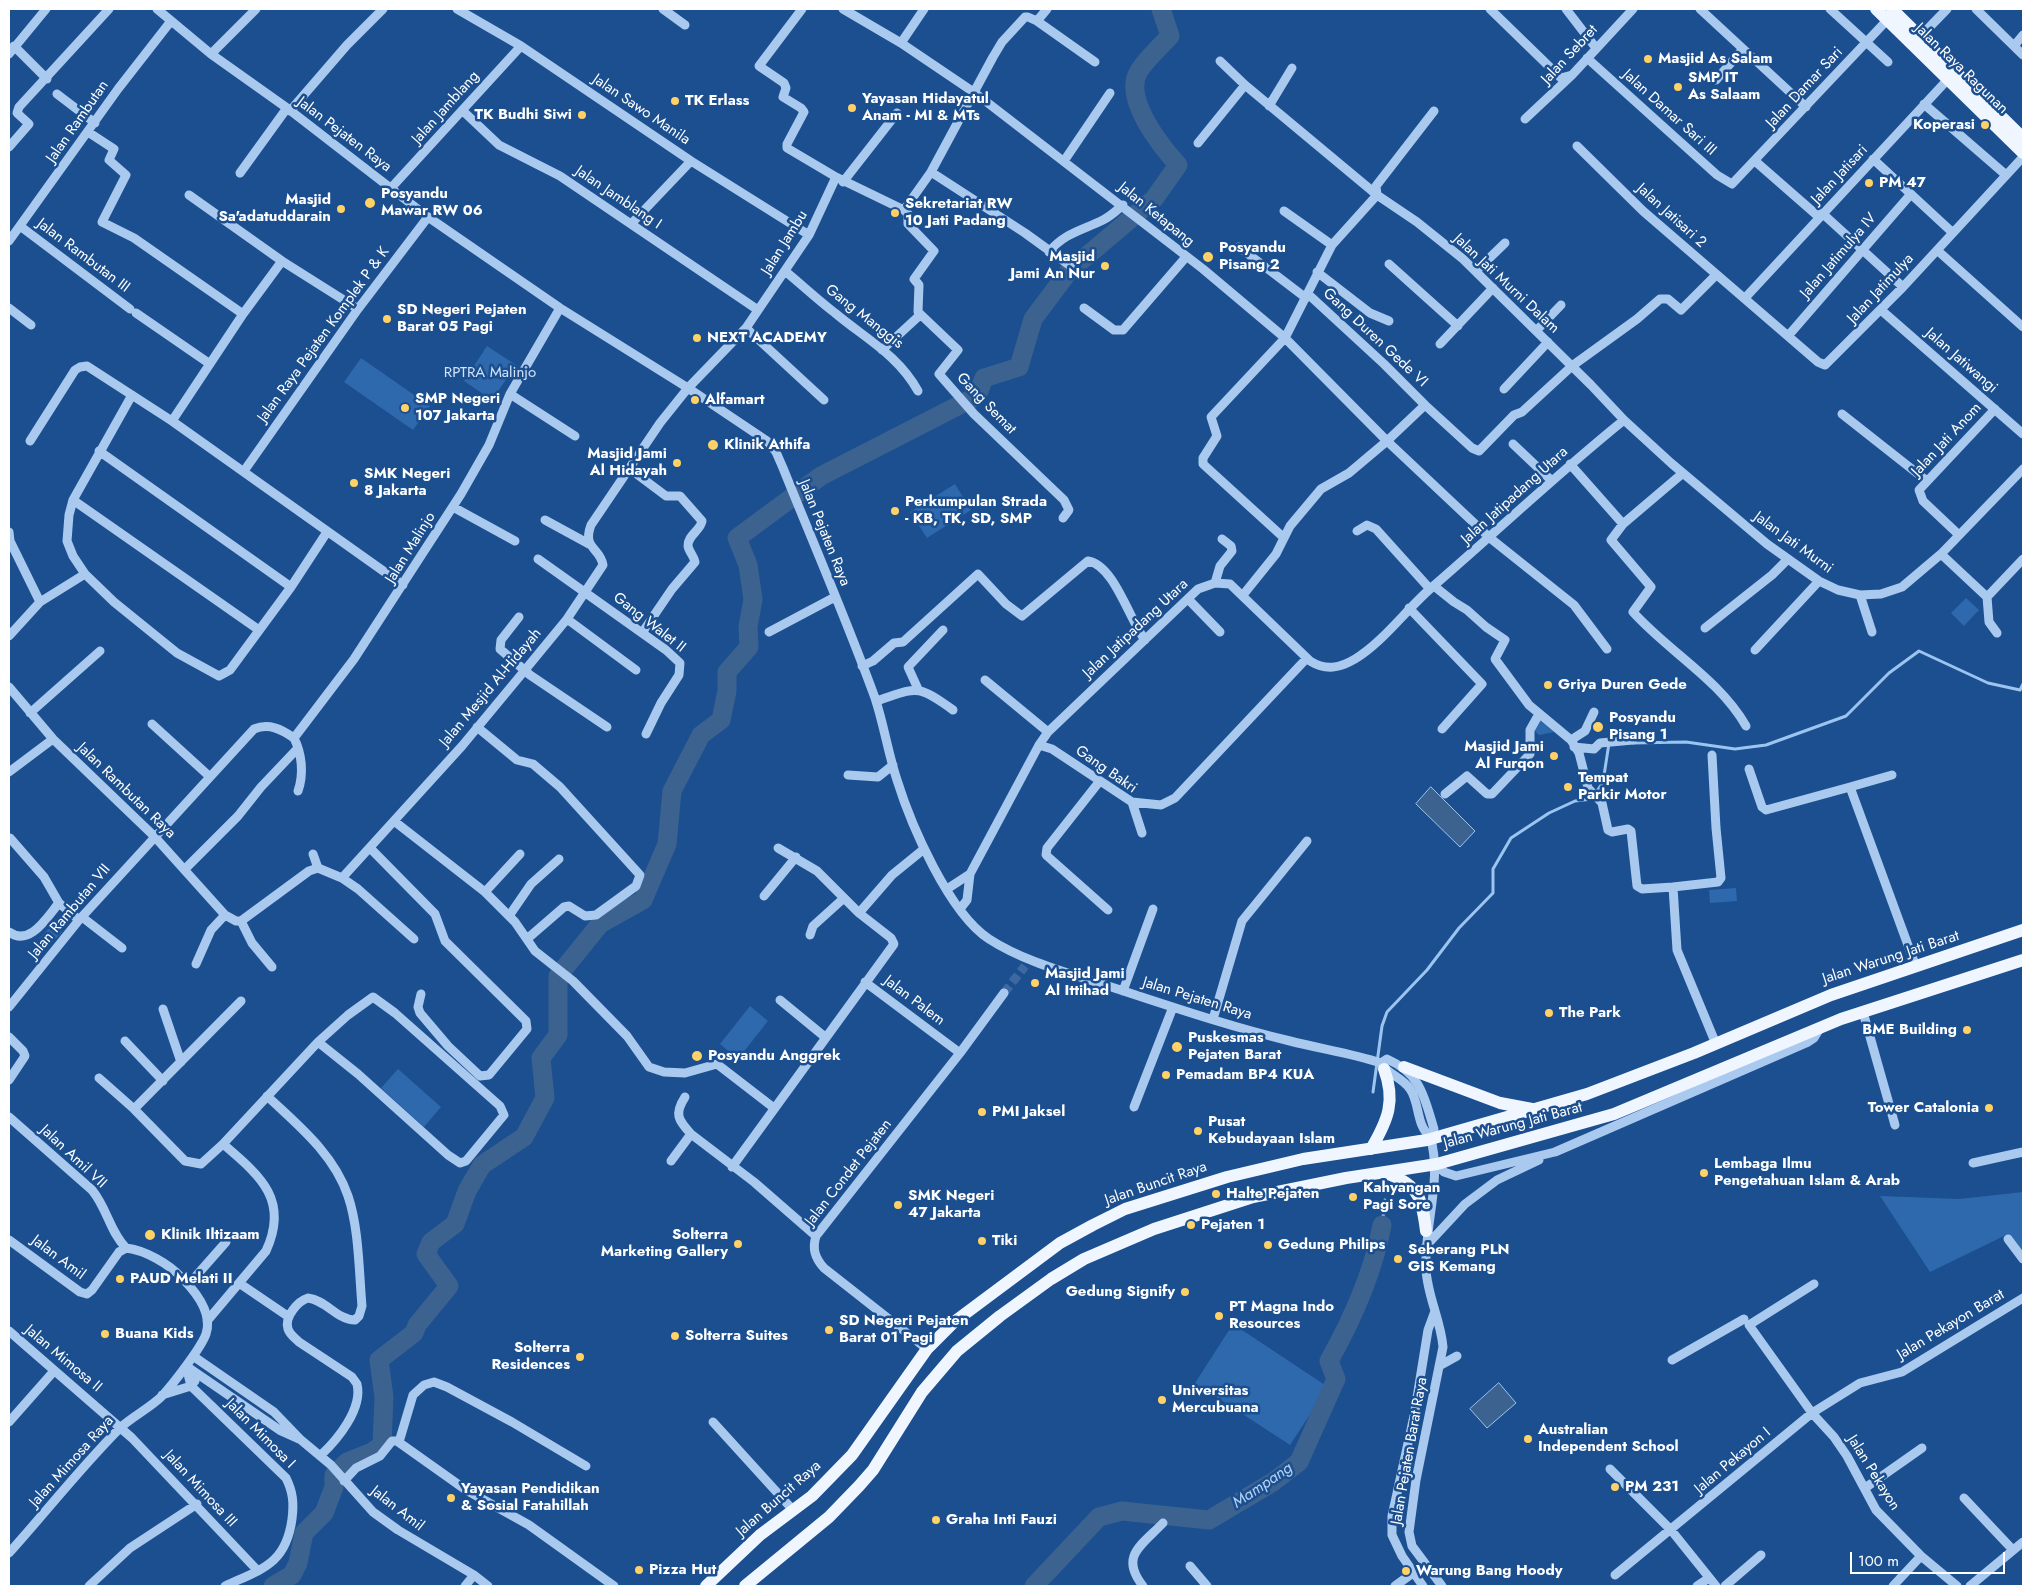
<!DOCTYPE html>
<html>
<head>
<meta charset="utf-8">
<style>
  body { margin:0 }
  #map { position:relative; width:2032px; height:1595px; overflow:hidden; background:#1b4f8f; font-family:Jost,sans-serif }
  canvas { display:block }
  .frame { position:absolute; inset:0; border:10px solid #fff; pointer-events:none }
  .scale { position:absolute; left:1850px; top:1552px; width:155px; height:22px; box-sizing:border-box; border:2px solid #fff; border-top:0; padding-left:6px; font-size:15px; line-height:18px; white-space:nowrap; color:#fff; -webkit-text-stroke:4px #1b4f8f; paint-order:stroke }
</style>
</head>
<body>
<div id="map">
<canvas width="2032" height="1595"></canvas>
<div class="frame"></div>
<div class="scale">100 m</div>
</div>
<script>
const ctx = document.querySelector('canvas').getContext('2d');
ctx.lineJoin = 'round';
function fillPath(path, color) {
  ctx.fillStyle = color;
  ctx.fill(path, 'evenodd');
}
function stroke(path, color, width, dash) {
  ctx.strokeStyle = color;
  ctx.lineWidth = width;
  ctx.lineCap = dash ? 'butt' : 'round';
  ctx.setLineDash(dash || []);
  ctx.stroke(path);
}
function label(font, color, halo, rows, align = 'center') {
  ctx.font = font + ' Jost,sans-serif';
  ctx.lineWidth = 5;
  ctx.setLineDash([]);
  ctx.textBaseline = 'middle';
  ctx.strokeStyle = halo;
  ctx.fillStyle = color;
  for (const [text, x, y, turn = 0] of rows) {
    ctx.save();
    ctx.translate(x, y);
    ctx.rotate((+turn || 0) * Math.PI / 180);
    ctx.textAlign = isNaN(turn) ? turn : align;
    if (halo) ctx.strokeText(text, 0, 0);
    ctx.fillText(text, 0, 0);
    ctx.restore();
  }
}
fillPath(new Path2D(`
  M487,346l29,19 -24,35 -28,-19z
  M361,358l69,48 -17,24 -69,-48z
  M955,484l16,26 -44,28 -17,-26z
  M1966,598l13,12 -15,16 -13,-13z
  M1538,719l16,13 -15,3 -7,-7z
  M1736,888l1,13 -27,2 -1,-13z
  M53,924l9,8 -14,15 -9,-8z
  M750,1006l18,15 -30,38 -18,-15z
  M398,1069l43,38 -17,20 -43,-39z
  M2023,1192v63l-17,-20 -76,37 -50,-76 79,3z
  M1233,1324l95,63 -38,58 -95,-62z`), '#2e69ad');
const water = new Path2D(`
  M1431,787l44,44 -15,16 -44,-43z
  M1499,1383l17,20 -29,25 -17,-19z`);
fillPath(water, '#3c6290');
stroke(water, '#9cc4f0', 1);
stroke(new Path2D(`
  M1633,743l53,-1 49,7 31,-4 80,-29 43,-43 30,-22 69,32 32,7 3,-6
  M1373,1092l9,-66 5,-14 40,-42 32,-42 34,-35v-24l18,-31 38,-25 26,-12 17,-2 11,-17 6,-39
  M1382,1225l3,-25`), '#9cc4f0', 3);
stroke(new Path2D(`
  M273,1586l19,-11 6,-12 6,-30 20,-20 10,-26v-12l13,-13 25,-10 10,-7 2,-48 -5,-37 35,-27 3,-8 32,-39 -23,-32 5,-12 24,-18 12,-33 15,-26 42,-28 21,-39 -4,-40 17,-23v-59l42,-52 43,-24 24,-56 5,-53 29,-56 20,-15 6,-29v-19l22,-25 -1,-20 5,-28 -5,-34 -11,-27 84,-62 156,-80 7,-18 35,-11 14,-48 36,-48 85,-72 24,-34c-17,-19 -56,-67 -39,-94 8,-13 21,-24 31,-35l-9,-27
  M1034,1586l65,-69 23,-6 87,9 64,-38 26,-20 37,-83 -7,-18c24,-43 44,-87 53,-136`), '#3c6290', 19);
stroke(new Path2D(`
  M1004,993l21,-27`), '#3d69a0', 9, [9, 4.5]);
stroke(new Path2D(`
  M157,9l54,45 76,54 141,109 132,91 128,80 79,53 9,11 7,16c31,77 64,153 92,230 9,27 13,55 22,82 14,45 52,133 92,159 34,22 76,33 113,45 62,20 125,42 188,57 31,8 61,12 91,22 5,10 22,15 29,26 10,14 6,37 20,47 13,43 -6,88 -4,133 1,26 15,52 17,78l-27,133 -7,52 3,14 30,40
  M457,9l64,37 170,115 118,74
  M663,9l22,16
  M802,9l-43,57 25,17 2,5 -3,9 18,11 3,4 -17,32v4l49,29
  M843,9l58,34 74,50 228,176 82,69 102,103 103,97 84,67 33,44
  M1490,9l71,69 11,-3
  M1566,9l30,39
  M1700,9l106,98
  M1830,9l58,53
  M1976,9l47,46
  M1037,21l58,41
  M1916,41l31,-32
  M901,43l23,-34
  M14,46l33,33
  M2014,46l9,-11
  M9,54l37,-45
  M211,54l45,-45
  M1587,58l130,117 15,9 159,-168
  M1220,61l25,24 132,110 40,27 46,37 128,126 33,35 47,43 96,81 52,37 19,9 22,5 21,-1 21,-7 39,-33 82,-85
  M1716,80l27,-31
  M57,94l38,29
  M1924,104l82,71
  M1269,106l23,-38
  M290,111l57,-66 36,-36
  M463,111l36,34 61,31 198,134
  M1525,119l47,-44 61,-66
  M88,132l26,17 -5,11 17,15 -24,47 32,16 109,76
  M1198,143l47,-58
  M1577,146l66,65 175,151 7,3 78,-78 120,-130
  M9,147l20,-23 -12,-11 2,-6 90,-98
  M1873,159l80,74
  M1064,161l46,-68
  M1755,161l64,56
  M931,172l94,61 47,34
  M240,173l47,-65
  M843,182l54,-69
  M391,188l130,-142
  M189,195l93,66 76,48
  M904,210l4,4v10l26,27 -20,28 5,6 -1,27 40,38 -19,24 35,40 90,86 5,10 -6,8
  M1284,211l48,34
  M1822,213l81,74
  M631,224l60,-63
  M20,226l110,83
  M9,241l109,-152 53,-68
  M1239,247l67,51
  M1937,250l86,77
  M1049,252c15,-19 34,-22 54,-32 8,-4 14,-10 20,-15
  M1389,264l69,62
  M785,271c17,14 33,29 50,42 31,26 63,42 83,78
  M1476,271l29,-28
  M1317,272l53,41 19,8
  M1745,298l205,-221
  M9,308l22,17
  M1084,308l30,22h9l63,-73
  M1881,310l142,124
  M136,313l74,51
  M746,328l78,72
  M1536,331l25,-26
  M1788,336l123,-142
  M1440,344l53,-56
  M882,350l38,-35
  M1504,389l44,-47
  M510,394l65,42
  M132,395l-59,105 -4,15 -2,26 6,15 12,18 29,28 63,51 42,23 11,-6 61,-83 36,-55
  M1425,405l47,43 7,3 35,-36 8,-3 50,-46 65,-47 23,-20h8l13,11 35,-35
  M1842,414l85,67
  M172,421l71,-107 39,-53
  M30,441l45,-71 5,-3 7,-1 85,55 231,164
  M1513,444l39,37
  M99,451l192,136
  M1570,464l53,60 -12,16 40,47 -18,25c36,40 86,67 113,114
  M630,469l36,27h14l22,25c-1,9 -15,15 -14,25 1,6 6,10 7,16l-23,27 -30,44
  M244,471l114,-162 70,-92
  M73,500l186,130
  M453,507l62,34
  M545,520l44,24
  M1623,524l60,-51
  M1357,531l10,-6 9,4 54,60
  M9,532l1,9 30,61
  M1959,535l-36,-34 -4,-11 76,-81
  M1283,537l-80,-73v-6l14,-22 -6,-19 74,-79 47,-93 45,-50 -1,-9 58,-75
  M1941,554l46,43 36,-38
  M538,559l128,91 14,13 -1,12 -18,28 -15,31
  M1215,583l5,-17 12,-15 -1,-5 -9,-7
  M1434,586l20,16 13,8 19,17 19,13 -10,19 34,46 42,35 8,13 9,35 14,15 6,27 4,2 16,-3 3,2 6,55 5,3 31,-2 4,63 39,94
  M1243,595l33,-41 14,-28 31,-37 28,-16 38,-32 38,-36 -41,-41 -76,-70
  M1860,595l12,37
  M1987,597l2,25 8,11
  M1188,599l32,33
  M1409,608l73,76 -40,45
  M519,617l-18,23 -1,9 30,26 77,52
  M567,619l69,51
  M1705,628l67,-53 16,-16
  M769,632l66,-35
  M9,636l31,-34 45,-28
  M1755,650l64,-69
  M862,666l11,-5 21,-18 9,-1 75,-68 28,30 16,12 66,-55c26,4 41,58 57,79
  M985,680l63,52
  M9,687l44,52 101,97 71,79 11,6h5l68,-50 9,-3 24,10 16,11 56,50
  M918,689l-10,-22 35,-37
  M876,701c41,-13 40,-18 77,9
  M30,713l70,-62
  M152,724l57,52
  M477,727l40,33 16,4 27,23 80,88 -4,11 -40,29 -11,1 -16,-10 -5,1 -37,32
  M294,738l60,-79 107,-165 28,-49 21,-51 50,-86
  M1571,740l14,-9 9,-19
  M1039,745l13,4 80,53 10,31
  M1574,747l20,2 6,-6 33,-3
  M1749,769l13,38 4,3 84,-23 66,180
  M9,772l44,-33
  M848,775l30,2 15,-12
  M1099,782l-52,66 -1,7 62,55
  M1850,787l42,-12
  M1445,794l22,-18 20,18h5l38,-40v-24l9,-16
  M1132,802l29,3 14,-7 132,-140
  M394,821l91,71 30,30 20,29 38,30 54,55 22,31 15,5 21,1 32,-9 57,44
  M10,838l34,39 15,26 20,17
  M370,848l65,66 10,27 81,80 1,8 -38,46 -9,1 -32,-30 -28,-33 -2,-6 3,-13
  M313,854l5,14
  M185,869l53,-53 23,-29 37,-39
  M342,878l120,-132 63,-76 42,-51 36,-54c-3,-18 -21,-16 -12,-40l69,-102 28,-35 58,-60 63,-93 27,-58 68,33 27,-38 62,-115 9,-15 23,-25h3l9,4 10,-12
  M1673,887l45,-5 3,-4 -5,-50 -4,-73
  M947,889l23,-15
  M485,892l35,-38
  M764,896l32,-39
  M960,909l7,-9 3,-26 69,-129 9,-13 150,-143 17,-6 15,1 80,77c16,10 30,7 45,-2 27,-16 51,-49 75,-70 65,-56 127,-115 194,-169
  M859,913l33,-38 32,-26
  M509,916l22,-32 28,-25
  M82,917l40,31
  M241,921l11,22 20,24
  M9,932c21,15 38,-15 50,-29
  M810,935l3,-9 31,-28
  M196,964l15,-34 14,-15
  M865,982l95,71
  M1123,991l30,-82
  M780,1000l45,37
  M9,1007l70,-87 175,-191c15,-6 27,0 40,9 8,16 10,36 4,53
  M163,1009l18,53
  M1863,1012l32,113
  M1213,1019l29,-98 65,-80
  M9,1037l14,14 2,5 -16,24
  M125,1041l38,40
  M1381,1063l6,-4c34,15 37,37 47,70l-4,7
  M99,1078l35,31 51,52 16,3 22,-20 95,-102 30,-27 25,-18 22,16 105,93 4,9 -38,46 -6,2 -12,-8 -90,-81 -40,-32
  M267,1096c31,29 67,58 81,100 11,32 11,76 14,110l-3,10 -4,4c-18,0 -29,-20 -47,-22 -10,3 -24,19 -20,31 2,6 7,9 11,13l53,35 5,7c6,25 -20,56 -36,71
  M1134,1107l39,-100
  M134,1109l107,-108
  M9,1117l83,73c15,18 18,42 34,58
  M691,1134l63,48 62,54
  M671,1161l20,-27c-13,-14 -17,-20 -6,-37
  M1973,1163l50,-11
  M1437,1164l7,8 12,4 99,-24 253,-110 6,-4 6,-10
  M732,1167l162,-223 -3,-6 -32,-25 -42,-42 -39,-23
  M2008,1239l15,20
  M9,1240l71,52 7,2 5,-4 27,-38 7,-4c19,2 43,16 56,30 14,14 31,35 24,56 -5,14 -33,50 -44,62 -12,12 -29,20 -42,32 -39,39 -74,84 -111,125
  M1425,1247l40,-43 32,-24 42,-20
  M239,1283l50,34
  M189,1284l37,-42
  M1814,1284l-65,41 63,88 22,24 13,19 29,54 45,46 36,30
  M207,1321l59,-70c24,-52 -7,-76 -43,-107
  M9,1331l123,107 126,133
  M927,1349l-103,-81c-9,-10 -12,-19 -8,-32l144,-183 44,-60
  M193,1356l81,56 27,28 30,25 42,47 25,18 76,45 14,11
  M1672,1360l72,-41
  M186,1366l5,20 95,92c7,14 8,25 6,41 -6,45 -30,50 -67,67
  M186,1366l95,65 20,9
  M1439,1366l18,-10
  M162,1395l29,-9 4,-5
  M9,1422l45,-51
  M713,1422l80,88
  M399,1442l14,-47 11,-10 10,-3 13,5 65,35 74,44
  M1610,1469l61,61 45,56
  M344,1481l12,-13 24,-12 12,-15h5l69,49 63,35 85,61
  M1865,1488l57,-40
  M1964,1498l49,52
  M1190,1566l17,20
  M1615,1575l197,-162 48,-30 42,-11 121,-74
  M89,1586l41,-38 67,-44
  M465,1586l9,-11
  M1143,1586c-24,-30 -1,-41 20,-63
  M1395,1586l30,-22
  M1423,1586l-21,-30 -10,-21v-19l22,-100 14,-86 7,-19
  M1697,1586l12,-8
  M1725,1586l36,-31
  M1893,1586l28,-30
  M1970,1586l53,-44`), '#a9c9ee', 9);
stroke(new Path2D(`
  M1876,9l147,144
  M1892,9l131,129
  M1404,1067l96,36 32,6
  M1371,1149c17,-29 25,-48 13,-80
  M1386,1173c33,12 36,25 40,58
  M706,1586l54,-51 52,-39 40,-41 75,-106 27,-27 106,-79 33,-18 32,-16 102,-32 76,-18 124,-19 160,-46 107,-41 137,-58 192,-65
  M745,1586l84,-69 30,-31 14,-16 49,-78 35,-41 43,-35 51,-37 33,-20 70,-30 99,-32 93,-19 91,-14 177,-50 227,-95 182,-59`), '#f0f6ff', 12);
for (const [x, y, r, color] of [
  [1648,59,5,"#ffd166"],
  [1678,87,5,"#ffd166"],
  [675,101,5,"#ffd166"],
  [852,108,5,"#ffd166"],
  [582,115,5,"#ffd166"],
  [1985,125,5,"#ffd166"],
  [1869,183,5,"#ffd166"],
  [370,203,6,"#ffd166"],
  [341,209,5,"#ffd166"],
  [895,213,5,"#ffd166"],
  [1208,257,6,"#ffd166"],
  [1105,266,5,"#ffd166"],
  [387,319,5,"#ffd166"],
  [697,338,5,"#ffd166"],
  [695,400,5,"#ffd166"],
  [405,408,5,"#ffd166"],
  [713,445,6,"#ffd166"],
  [677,463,5,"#ffd166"],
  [354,483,5,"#ffd166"],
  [895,511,5,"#ffd166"],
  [1548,685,5,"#ffd166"],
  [1598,727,6,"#ffd166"],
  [1554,756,5,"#ffd166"],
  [1568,787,5,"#ffd166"],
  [1035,983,5,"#ffd166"],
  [1549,1013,5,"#ffd166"],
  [1967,1030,5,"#ffd166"],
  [1177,1047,6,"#ffd166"],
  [697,1056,6,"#ffd166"],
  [1166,1075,5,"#ffd166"],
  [1989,1108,5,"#ffd166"],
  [982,1112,5,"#ffd166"],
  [1198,1131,5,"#ffd166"],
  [1704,1173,5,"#ffd166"],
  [1216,1194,5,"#ffd166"],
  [1353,1197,5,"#ffd166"],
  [898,1205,5,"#ffd166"],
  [1191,1225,5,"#ffd166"],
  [150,1235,6,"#ffd166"],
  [982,1241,5,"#ffd166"],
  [738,1244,5,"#ffd166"],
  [1268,1245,5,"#ffd166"],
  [1398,1259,5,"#ffd166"],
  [120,1279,5,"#ffd166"],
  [1185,1292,5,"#ffd166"],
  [1219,1316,5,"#ffd166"],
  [829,1330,5,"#ffd166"],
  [105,1334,5,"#ffd166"],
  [675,1336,5,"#ffd166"],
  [580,1357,5,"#ffd166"],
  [1162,1400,5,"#ffd166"],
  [1528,1439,5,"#ffd166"],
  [1615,1487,5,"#ffd166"],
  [451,1498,5,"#ffd166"],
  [936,1520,5,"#ffd166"],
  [639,1570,5,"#ffd166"],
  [1406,1571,5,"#ffd166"]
]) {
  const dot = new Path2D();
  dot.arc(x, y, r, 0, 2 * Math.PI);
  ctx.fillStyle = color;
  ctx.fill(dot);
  stroke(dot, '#1b4f8f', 2);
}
label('15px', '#fff', '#1b4f8f', [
  ["Jalan Sebret",1570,55,-47],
  ["Jalan Raya Ragunan",1961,69,44],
  ["Jalan Damar Sari",1805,88,-47],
  ["Jalan Jamblang",446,108,-48],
  ["Jalan Sawo Manila",641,110,34],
  ["Jalan Damar Sari III",1669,113,42],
  ["Jalan Rambutan",78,122,-55],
  ["Jalan Pejaten Raya",344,135,37],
  ["Jalan Jatisari",1840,175,-47],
  ["Jalan Jamblang I",618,198,34],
  ["Jalan Ketapang",1156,215,39],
  ["Jalan Jatisari 2",1671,216,42],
  ["Jalan Jambu",785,243,-58],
  ["Jalan Rambutan III",83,256,37],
  ["Jalan Jatimulya IV",1839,256,-49],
  ["Jalan Jati Murni Dalam",1506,284,43],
  ["Jalan Jatimulya",1881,289,-47],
  ["Gang Manggis",864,317,38],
  ["Jalan Raya Pejaten Komplek P & K",324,335,-54],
  ["Gang Duren Gede VI",1375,338,43],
  ["Jalan Jatiwangi",1961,361,41],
  ["Gang Semat",986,404,46],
  ["Jalan Jati Anom",1947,440,-47],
  ["Jalan Jatipadang Utara",1515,496,-42],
  ["Jalan Pejaten Raya",824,533,68],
  ["Jalan Jati Murni",1793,543,36],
  ["Jalan Malinjo",411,548,-58],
  ["Gang Walet II",649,623,38],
  ["Jalan Jatipadang Utara",1136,629,-43],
  ["Jalan Mesjid Al-Hidayah",491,688,-50],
  ["Gang Bakri",1106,770,35],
  ["Jalan Rambutan Raya",126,791,44],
  ["Jalan Rambutan VII",70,912,-50],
  ["Jalan Warung Jati Barat",1891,958,-18],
  ["Jalan Pejaten Raya",1197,999,17],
  ["Jalan Palem",914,1001,37],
  ["Jalan Warung Jati Barat",1513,1126,-15],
  ["Jalan Amil VII",73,1157,43],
  ["Jalan Condet Pejaten",849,1173,-52],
  ["Jalan Buncit Raya",1156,1184,-19],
  ["Jalan Amil",58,1258,37],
  ["Jalan Pekayon Barat",1951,1325,-31],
  ["Jalan Mimosa II",63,1359,40],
  ["Jalan Mimosa I",260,1434,45],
  ["Jalan Pejaten Barat Raya",1410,1451,-80],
  ["Jalan Pekayon I",1733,1461,-40],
  ["Jalan Mimosa Raya",72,1462,-48],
  ["Jalan Pekayon",1873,1473,58],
  ["Jalan Mimosa III",200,1489,47],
  ["Jalan Buncit Raya",779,1499,-41],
  ["Jalan Amil",397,1509,38]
]);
label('bold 15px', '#fff', '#1b4f8f', [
  ["Masjid As Salam",1658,59],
  ["SMP IT",1688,78],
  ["As Salaam",1688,95],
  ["Yayasan Hidayatul",862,99],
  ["Anam - MI & MTs",862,116],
  ["TK Erlass",685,101],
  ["TK Budhi Siwi",572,115,"right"],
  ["Koperasi",1975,125,"right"],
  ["PM 47",1879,183],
  ["Posyandu",381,194],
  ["Mawar RW 06",381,211],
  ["Masjid",331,200,"right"],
  ["Sa'adatuddarain",331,217,"right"],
  ["Sekretariat RW",905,204],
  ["10 Jati Padang",905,221],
  ["Posyandu",1219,248],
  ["Pisang 2",1219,265],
  ["Masjid",1095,257,"right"],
  ["Jami An Nur",1095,274,"right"],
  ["SD Negeri Pejaten",397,310],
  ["Barat 05 Pagi",397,327],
  ["NEXT ACADEMY",707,338],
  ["SMP Negeri",415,399],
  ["107 Jakarta",415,416],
  ["Alfamart",705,400],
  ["Klinik Athifa",724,445],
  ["Masjid Jami",667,454,"right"],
  ["Al Hidayah",667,471,"right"],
  ["SMK Negeri",364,474],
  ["8 Jakarta",364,491],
  ["Perkumpulan Strada",905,502],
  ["- KB, TK, SD, SMP",905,519],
  ["Griya Duren Gede",1558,685],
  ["Posyandu",1609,718],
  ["Pisang 1",1609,735],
  ["Masjid Jami",1544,747,"right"],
  ["Al Furqon",1544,764,"right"],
  ["Tempat",1578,778],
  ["Parkir Motor",1578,795],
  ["Masjid Jami",1045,974],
  ["Al Ittihad",1045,991],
  ["The Park",1559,1013],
  ["BME Building",1957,1030,"right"],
  ["Puskesmas",1188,1038],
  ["Pejaten Barat",1188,1055],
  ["Posyandu Anggrek",708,1056],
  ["Pemadam BP4 KUA",1176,1075],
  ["Tower Catalonia",1979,1108,"right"],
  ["PMI Jaksel",992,1112],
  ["Pusat",1208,1122],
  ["Kebudayaan Islam",1208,1139],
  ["Lembaga Ilmu",1714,1164],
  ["Pengetahuan Islam & Arab",1714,1181],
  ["Kahyangan",1363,1188],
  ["Pagi Sore",1363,1205],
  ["Halte Pejaten",1226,1194],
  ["SMK Negeri",908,1196],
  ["47 Jakarta",908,1213],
  ["Pejaten 1",1201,1225],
  ["Klinik Iltizaam",161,1235],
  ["Solterra",728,1235,"right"],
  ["Marketing Gallery",728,1252,"right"],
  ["Tiki",992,1241],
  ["Gedung Philips",1278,1245],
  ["Seberang PLN",1408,1250],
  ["GIS Kemang",1408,1267],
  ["PAUD Melati II",130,1279],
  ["Gedung Signify",1175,1292,"right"],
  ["PT Magna Indo",1229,1307],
  ["Resources",1229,1324],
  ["SD Negeri Pejaten",839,1321],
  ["Barat 01 Pagi",839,1338],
  ["Buana Kids",115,1334],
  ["Solterra Suites",685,1336],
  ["Solterra",570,1348,"right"],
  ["Residences",570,1365,"right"],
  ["Universitas",1172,1391],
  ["Mercubuana",1172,1408],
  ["Australian",1538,1430],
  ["Independent School",1538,1447],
  ["PM 231",1625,1487],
  ["Yayasan Pendidikan",461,1489],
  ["& Sosial Fatahillah",461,1506],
  ["Graha Inti Fauzi",946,1520],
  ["Pizza Hut",649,1570],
  ["Warung Bang Hoody",1416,1571]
], 'left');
label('15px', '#cfe3fa', '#1b4f8f', [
  ["RPTRA Malinjo",490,373]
]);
label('italic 16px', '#b5d3f5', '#1b4f8f', [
  ["Mampang",1263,1486,-34]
]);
</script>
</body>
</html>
